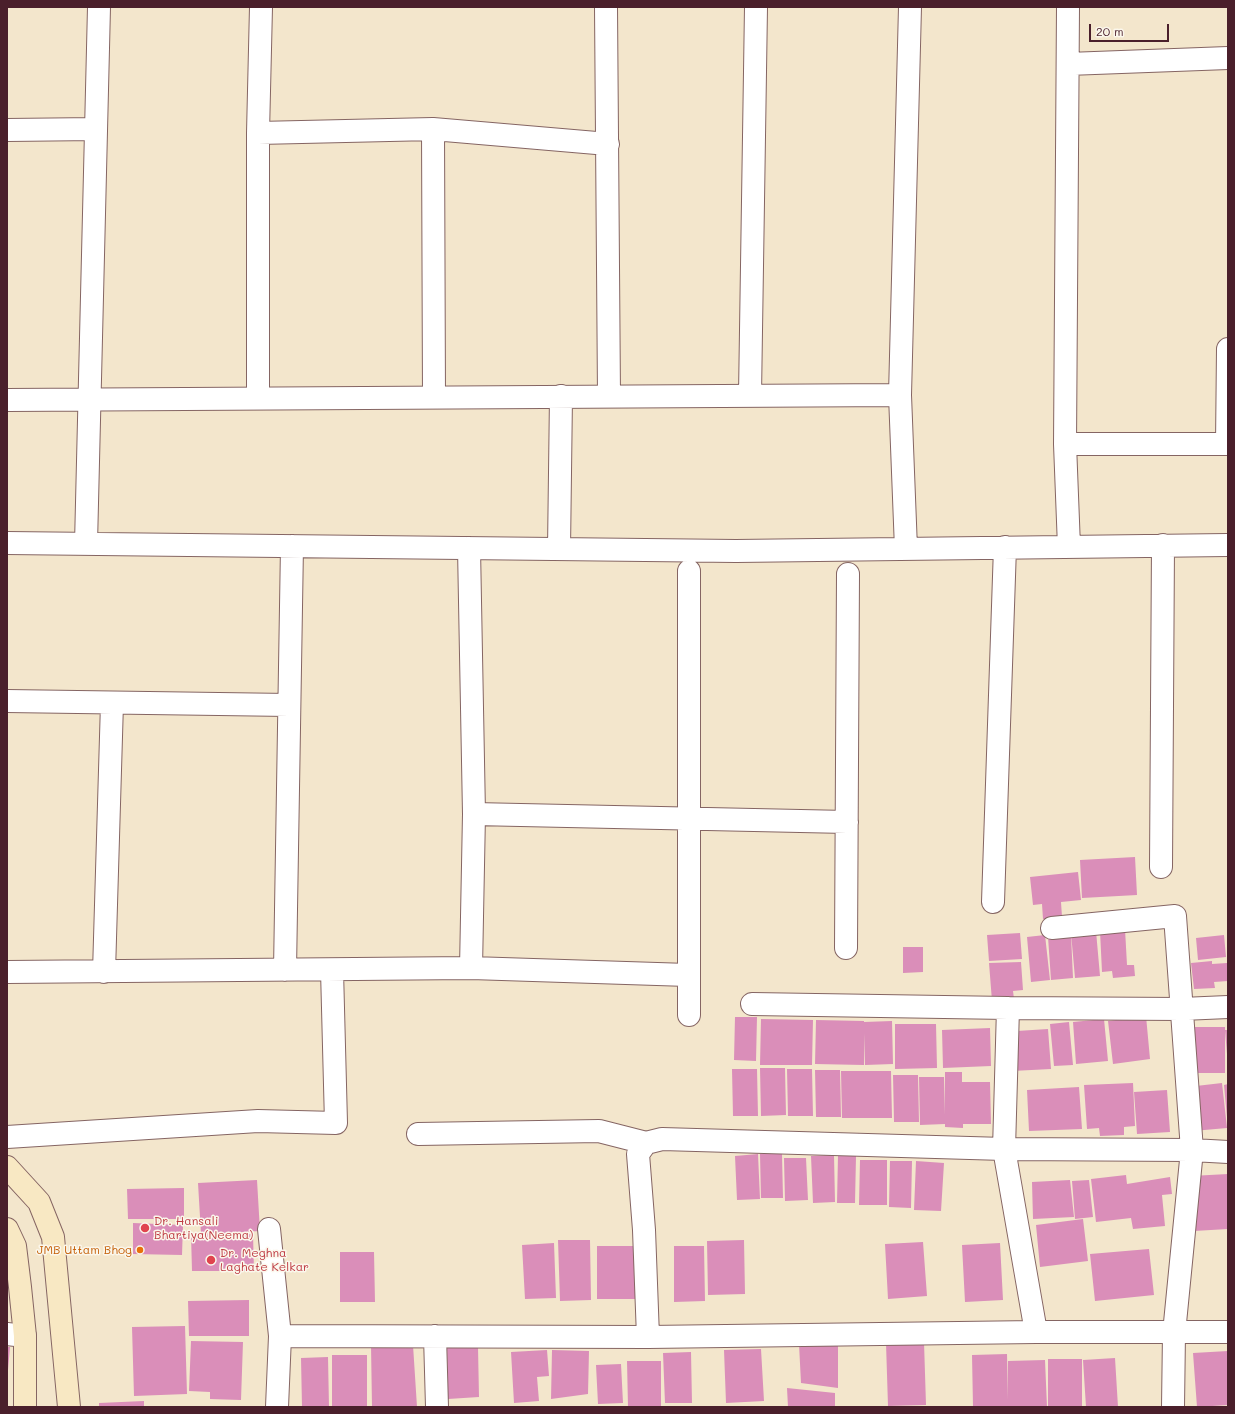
<!DOCTYPE html>
<html>
<head>
<meta charset="utf-8">
<style>
  body { margin:0 }
  #map { position:relative; width:1235px; height:1414px; overflow:hidden; background:#f3e6cc; font-family:Mali,sans-serif }
  canvas { display:block }
  .frame { position:absolute; inset:0; border:8px solid #4a1f2b; pointer-events:none }
  .scale { position:absolute; left:1089px; top:24px; width:80px; height:18px; box-sizing:border-box; border:2px solid #4a1f2b; border-top:0; padding-left:5px; font-size:12px; line-height:14px; white-space:nowrap; color:#4a1f2b; -webkit-text-stroke:3px #fbf7ec; paint-order:stroke }
</style>
</head>
<body>
<div id="map">
<canvas width="1235" height="1414"></canvas>
<div class="frame"></div>
<div class="scale">20 m</div>
</div>
<script>
const ctx = document.querySelector('canvas').getContext('2d');
ctx.lineJoin = 'round';
function fillPath(path, color) {
  ctx.fillStyle = color;
  ctx.fill(path, 'evenodd');
}
function stroke(path, color, width, dash) {
  ctx.strokeStyle = color;
  ctx.lineWidth = width;
  ctx.lineCap = dash ? 'butt' : 'round';
  ctx.setLineDash(dash || []);
  ctx.stroke(path);
}
function label(font, color, halo, rows, align = 'center') {
  ctx.font = font + ' Mali,sans-serif';
  ctx.lineWidth = 3;
  ctx.setLineDash([]);
  ctx.textBaseline = 'middle';
  ctx.strokeStyle = halo;
  ctx.fillStyle = color;
  for (const [text, x, y, turn = 0] of rows) {
    ctx.save();
    ctx.translate(x, y);
    ctx.rotate((+turn || 0) * Math.PI / 180);
    ctx.textAlign = isNaN(turn) ? turn : align;
    if (halo) ctx.strokeText(text, 0, 0);
    ctx.fillText(text, 0, 0);
    ctx.restore();
  }
}
fillPath(new Path2D(`
  M1135,857l2,38 -55,3 -2,-38z
  M1078,872l3,28 -20,2 1,15 -19,2 -1,-15 -9,1 -3,-28z
  M1125,929l2,36h7l1,11 -22,2 -1,-7 -10,1 -2,-41z
  M1096,931l4,45 -25,2 -4,-45z
  M1020,933l2,26 -33,2 -2,-26z
  M1045,935l5,45 -19,2 -4,-45z
  M1071,935l2,43 -22,2 -3,-43z
  M1224,935l2,22 -28,3 -2,-22z
  M903,947h20v25l-20,1z
  M1212,961v3l15,-1 1,18 -14,1 1,6 -21,1 -3,-26z
  M1021,962l2,28 -10,1 1,8 -22,2 -3,-38z
  M1146,1016l4,43 -37,5 -5,-43z
  M735,1017h22l-1,44 -22,-1z
  M761,1019l52,1 -1,45h-52z
  M1104,1019l4,42 -32,3 -3,-42z
  M816,1020l48,1v1l28,-1 1,43 -28,1 -1,-32v32l-49,-1z
  M1069,1022l4,43 -19,1 -4,-42z
  M895,1024h41l1,44 -42,1z
  M1192,1027h33v46h-29v-33l-4,-1z
  M990,1028l1,38 -48,2 -1,-38z
  M1048,1029l3,40 -39,2 5,-40z
  M1225,1030h3v24h-1z
  M760,1068h25l1,47 -25,1z
  M732,1069h25l1,47h-25z
  M787,1069h25l1,47h-25z
  M815,1070h25l1,47h-25z
  M841,1071h50l1,47h-50z
  M945,1072h17v10h28l1,42h-28v4l-18,-1v-3l-25,1 -1,-48h25l1,38z
  M893,1075h25l1,47h-25z
  M1133,1083l2,43 -11,1v8l-24,1 -1,-8 -12,1 -3,-44z
  M1222,1083l5,45 -34,3 3,-45z
  M1228,1084v33h-1l-3,-32z
  M1079,1087l3,42 -53,2 -2,-41z
  M1167,1090l3,42 -33,2 -3,-42z
  M758,1154l2,45 -23,1 -2,-44z
  M760,1154h22l1,44h-22z
  M834,1155l1,47 -22,1 -2,-47z
  M838,1155l18,1 -1,47h-18z
  M784,1158h22l2,42 -23,1z
  M860,1160h27v45h-28z
  M890,1161h22l-1,47 -22,-1z
  M916,1161l28,2 -3,48 -27,-1z
  M1228,1174v55l-34,2 -3,-55z
  M1126,1175l1,9 43,-7 2,17 -10,1 3,31 -32,3 -2,-11 -35,4 -5,-43z
  M257,1180l3,51 -51,3h44l1,37h-62l-1,-37h10l-3,-51z
  M1070,1180l4,37 -41,2 -1,-37z
  M1089,1180l4,37 -18,2 -3,-38z
  M184,1188v31h-56l-1,-30z
  M1083,1219l5,42 -48,6 -4,-42z
  M133,1223l50,2 -1,30 -49,-1z
  M558,1240h32l1,60 -31,1z
  M744,1240l1,54 -37,1 -1,-54z
  M923,1242l4,54 -39,3 -3,-55z
  M554,1243l2,55 -31,1 -3,-54z
  M1000,1243l3,57 -38,2 -3,-57z
  M597,1246h39l1,53h-40z
  M674,1246h30l1,55 -31,1z
  M1149,1249l5,46 -59,6 -5,-47z
  M340,1252h34l1,50h-35z
  M249,1300v36h-60l-1,-35z
  M185,1326l2,68 -53,2 -2,-69z
  M191,1341l52,1 -2,58 -31,-1v-7l-21,-1z
  M924,1342l2,63 -38,1 -2,-63z
  M799,1344h39v44l-37,-5z
  M371,1345h42l4,62h-45z
  M7,1347h3l-2,23h-1z
  M447,1347h31l1,50 -31,2z
  M761,1349l3,52 -38,2 -2,-53z
  M547,1350l2,26 -12,1 2,24 -25,2 -3,-51z
  M552,1350l37,1 -1,43 -37,5z
  M1228,1351v54l-31,2 -4,-54z
  M691,1352l1,51h-27l-2,-50z
  M1007,1354l1,46v-39l37,-1 2,47h-74l-1,-52z
  M332,1355h35v52h-35z
  M328,1357l1,50h-27l-1,-49z
  M1115,1358l3,49h-32l-3,-47z
  M1048,1359h34v48h-34z
  M627,1361h34v46h-33z
  M621,1364l2,39 -25,1 -2,-39z
  M787,1388l48,5v14h-47z
  M144,1401v6h-45v-4z`), '#da8eb9');
const street = new Path2D(`
  M606,7l3,389
  M1068,7l-3,437 4,103
  M1068,64l160,-6
  M433,129l1,268
  M7,130l89,-1
  M258,133l175,-4 175,15
  M750,395l6,-388
  M258,398v-265l3,-126
  M7,400l893,-5
  M1065,444h163
  M1227,444l1,-95
  M7,543l729,8 492,-6
  M86,544l13,-537
  M469,548l5,266
  M559,549l2,-153
  M906,549l-6,-154 10,-388
  M689,571v444
  M7,701l282,4
  M1161,867l2,-322
  M993,902l12,-355
  M1052,928l123,-12 17,234 -18,183 -1,74
  M846,948l2,-374
  M471,968l217,7
  M285,970l7,-424
  M7,972l464,-4 3,-154 373,8
  M104,972l8,-269
  M752,1004l256,4 174,1 46,-2
  M1008,1008l-4,141 32,183
  M418,1134l181,-3 47,12
  M7,1137l251,-16 78,2 -4,-153
  M269,1229l11,107
  M7,1334l18,2
  M435,1336l2,71
  M648,1337l-4,-107 -6,-76 8,-11 16,-4 342,10 188,1 36,2
  M277,1407l3,-71 368,1 388,-5h192`);
const secondary = new Path2D(`
  M7,1167l32,35 14,35 16,170
  M7,1229l8,17 5,41 5,49v71`);
stroke(street, '#856563', 24);
stroke(secondary, '#856563', 24);
stroke(street, '#fff', 22);
stroke(secondary, '#f8e8c3', 22);
for (const [x, y, r, color] of [
  [145,1228,5,"#e0444e"],
  [140,1250,4,"#e8710a"],
  [211,1260,5,"#e0444e"]
]) {
  const dot = new Path2D();
  dot.arc(x, y, r, 0, 2 * Math.PI);
  ctx.fillStyle = color;
  ctx.fill(dot);
  stroke(dot, '#fbf7ec', 1.5);
}
label('12px', '#be3a42', '#fbf7ec', [
  ["Dr. Hansali",154,1221],
  ["Bhartiya(Neema)",154,1235],
  ["Dr. Meghna",220,1253],
  ["Laghate Kelkar",220,1267]
], 'left');
label('12px', '#c56008', '#fbf7ec', [
  ["JMB Uttam Bhog",132,1250]
], 'right');
</script>
</body>
</html>
